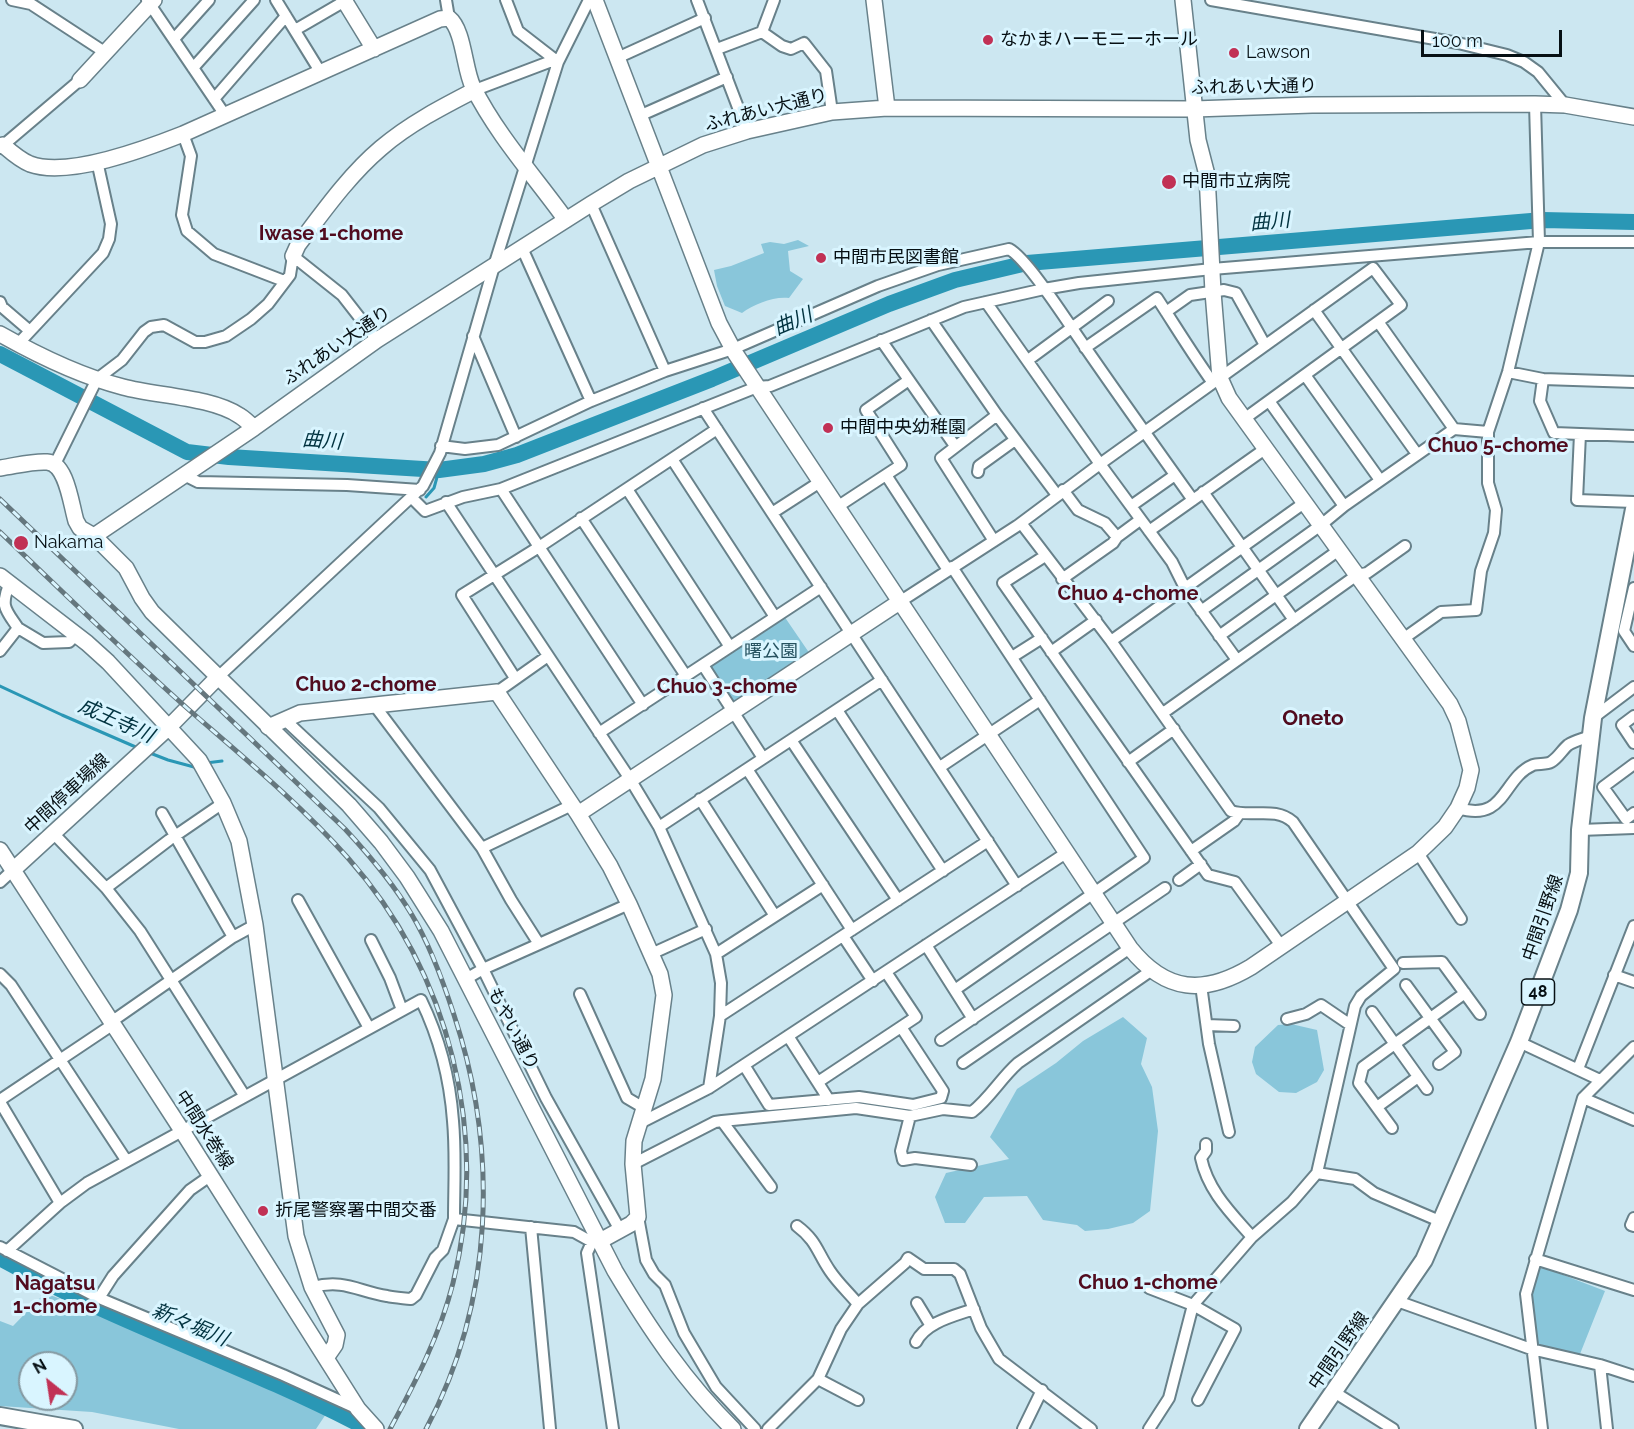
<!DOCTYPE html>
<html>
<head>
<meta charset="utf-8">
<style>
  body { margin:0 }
  #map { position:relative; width:1634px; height:1429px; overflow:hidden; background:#cce7f1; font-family:Raleway,sans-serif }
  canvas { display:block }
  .north { position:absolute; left:18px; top:1351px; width:60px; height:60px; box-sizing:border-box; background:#d9f5ff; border:2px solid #8599a1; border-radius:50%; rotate:330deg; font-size:16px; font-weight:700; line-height:24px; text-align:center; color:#071014 }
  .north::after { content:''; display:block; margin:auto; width:21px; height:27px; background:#c13155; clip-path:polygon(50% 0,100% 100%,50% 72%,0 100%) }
  .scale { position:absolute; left:1421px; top:30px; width:141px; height:27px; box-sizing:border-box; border:3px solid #071014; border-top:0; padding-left:8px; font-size:18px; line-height:21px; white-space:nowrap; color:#071014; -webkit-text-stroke:4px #d9f5ff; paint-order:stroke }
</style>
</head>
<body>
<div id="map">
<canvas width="1634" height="1429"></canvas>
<div class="north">N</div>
<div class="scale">100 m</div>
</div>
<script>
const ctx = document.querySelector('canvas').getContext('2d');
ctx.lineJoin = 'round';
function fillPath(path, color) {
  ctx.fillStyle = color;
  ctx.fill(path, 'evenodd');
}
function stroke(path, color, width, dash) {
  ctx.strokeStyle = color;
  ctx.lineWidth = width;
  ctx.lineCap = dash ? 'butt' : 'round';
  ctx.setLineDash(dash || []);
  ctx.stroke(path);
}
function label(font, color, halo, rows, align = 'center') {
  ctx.font = font + ' Raleway,"Noto Sans JP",sans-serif';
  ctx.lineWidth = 6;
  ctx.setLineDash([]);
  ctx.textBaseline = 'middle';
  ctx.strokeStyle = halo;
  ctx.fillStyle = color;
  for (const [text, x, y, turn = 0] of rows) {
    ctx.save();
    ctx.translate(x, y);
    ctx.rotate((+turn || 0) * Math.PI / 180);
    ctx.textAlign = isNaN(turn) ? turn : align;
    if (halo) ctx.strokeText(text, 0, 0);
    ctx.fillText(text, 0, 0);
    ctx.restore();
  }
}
fillPath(new Path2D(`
  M798,240l11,6 -21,5 2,20 13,8 -14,19c-15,-2 -35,6 -47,15l-17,-7 -8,-20 -3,-16 17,-4 33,-13 -3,-9 9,-2 14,2z
  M784,616l26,38 -78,50 -22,-35v-4z
  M1123,1017l24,21 -6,26 11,23 6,44 -8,80 -17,12 -25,6 -23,2 -8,-6 -34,-5 -16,-24 -43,1 -19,26h-20l-10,-26 11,-24 63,-14 -19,-22 27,-48 39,-26 27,-22z
  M1291,1024l26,6 7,40 -7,12 -21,11 -17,-1 -23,-18 -4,-12 3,-15 23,-22z
  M1540,1266l65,25 -27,68 -44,-17 -5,-46z
  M45,1293l136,52 145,69 -10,15h-137l-87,-17 -92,-6v-85l13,5zM30,1363h36v36h-36z`), '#89c6da');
stroke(new Path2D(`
  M426,497l8,-9 5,-18
  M0,686l62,29 76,33
  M150,753l18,7 26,7 3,-1
  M206,763l16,-2`), '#2a97b5', 3);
stroke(new Path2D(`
  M0,354l187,98 42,5 210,13 45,-6 33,-9 195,-76 177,-75 66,-24 72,-17 516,-43 91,2
  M0,1258c115,64 240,105 357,165l7,6`), '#2a97b5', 16);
const street = new Path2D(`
  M12,0l19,4 75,49
  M147,0l78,115
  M276,0l45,73
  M446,0l3,18
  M506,0l12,31 40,31
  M697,0l50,131
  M774,0l-12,32 20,14 9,3 13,-6 22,28 6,41
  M1211,0l247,43 49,12 17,7 14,10 27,33
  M295,30l50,-29
  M174,39l35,-39
  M717,49l45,-17
  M617,58l88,-40
  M193,68l61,-68
  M475,90l74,-28h9
  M214,99l72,-83
  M639,116l88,-39
  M183,134l8,22 -9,59 5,16 27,23 70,27
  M0,148l80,-68
  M591,204l74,167
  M522,248l69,153
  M0,302l2,5 28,24
  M986,302l114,162 72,98 13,26 52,72
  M1314,310l103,144
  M1166,312l24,-17 34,-5 12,3 29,52
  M931,320l66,95 60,80
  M1379,323l75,106
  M473,336l43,101
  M881,340l74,106
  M18,344l85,-91 6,-14 2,-15 -14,-63
  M1085,348l72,-50c19,29 36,57 56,85
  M1028,360l80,-59
  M1508,372l35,7 91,3
  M1305,375l75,105
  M1543,379l-3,22 14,32 80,3
  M1269,401l75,105
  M703,408l314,478
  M1580,434l-3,66 57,2
  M441,446l24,3 33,-4 93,-44 74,-30 68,-22 145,-63 60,-21 71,-16c17,9 52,63 65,82 39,57 79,113 119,169
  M672,459l103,158
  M55,464l42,-85 25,-19 22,-28 7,-5 13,-2 31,17h10l21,-6 25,-17 17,-15 22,-29 3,-19 49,39 35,45
  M978,472l1,-6 36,-26
  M184,475l14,7 149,3 73,5
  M886,475l62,95
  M501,489l142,216
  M627,489l103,158
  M1063,490l15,20 27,13 12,14 23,-17
  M1203,492l91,128
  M412,498l13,13 38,-14 38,-8 256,-102 13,-1 194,-79 80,-18 35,-6 133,-14 327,-27h95
  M446,502l184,277 29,48 57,127 5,29 -1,33 -11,72
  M1131,506l44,-31
  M837,507l64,-42 -35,-55 43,-30
  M772,513l48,-31
  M581,518l105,158
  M1021,523l90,118 120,170c20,7 44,-5 62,11l101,147 -33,27 -6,10 -38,167 -25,29 -40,35 -59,68 -24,93 -20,31
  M1149,531l116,-82
  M994,541l-53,-83 56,-43
  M1045,556l-42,27 205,292 27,7 47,65
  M952,567l192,291 -188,131
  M1062,579l51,-36 4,-6
  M1634,588l-10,43 10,15
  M901,601l116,-75 83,-62 273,-196 28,37 -157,114
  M1201,611l120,-86 23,-19 110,-77 34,3
  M18,628l25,15 26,-1 7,-7
  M1219,636l120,-86
  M1403,639l38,-27 35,-2 5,-39 13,-38 2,-23 -8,-27v-51l20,-60 31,-130 -4,-138
  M1111,641l193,-138
  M0,651l18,-23c-12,-18 -18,-21 -9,-43
  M1051,652l45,-32
  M1012,657l30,-19
  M703,665l60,93
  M217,678l206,-192 17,-33 54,-187 64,-204 31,-62
  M515,678l-53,-83 77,-48 178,-118
  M497,692l51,-36
  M375,706l107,142 29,52 28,44
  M837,710l106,161
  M1163,713l194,-138 10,-2 38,-27
  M1634,716l-12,9 12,18
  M1593,718l41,-31
  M284,719l95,89 51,62 53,99 63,129 74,132
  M599,733l222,-146
  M791,740l107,160
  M1128,762l46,-33
  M1634,764l-31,23 23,32 8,-6
  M940,767l100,-67
  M747,769l105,161
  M700,799l75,117
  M1458,808c48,15 44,-30 75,-43 5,-2 13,0 18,-3 7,-4 11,-12 17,-17 6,-4 15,-6 22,-9
  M162,813l71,124
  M659,827l223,-147
  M1580,830l54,-2
  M53,833l53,55 34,43 104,164
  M482,848l90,-43
  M1191,851l43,-30 5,-7
  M1418,853l43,66
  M1179,880l22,-16
  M0,882l13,-12
  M106,888l63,-48 54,-37
  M298,900l71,128
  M843,936l30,45
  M371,940l19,38 12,32
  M926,945l47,74
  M651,954l55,-25
  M716,954l107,-69
  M1403,963l39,-1 38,52
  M0,974l11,11 115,175
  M1614,975l20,7
  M466,979l17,-10 146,-65
  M1201,985l8,59 20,88
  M1406,985l49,67 -16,12
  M580,994l47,104 17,10
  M1372,1012l55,77
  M720,1016l268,-175
  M1287,1019l19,-5 15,-9 28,19
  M1207,1025l27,1
  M788,1036l41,64
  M941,1040l224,-152
  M1519,1042l81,38
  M963,1063l167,-115
  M744,1065l25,40 90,-8 54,8 28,-7 2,-7 -42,-64
  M1578,1069l56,-143
  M818,1082l98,-65 -30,-45
  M1583,1098l51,22
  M0,1100l109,-73 2,-5 122,-85 22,-12
  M0,1102l60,101
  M1377,1107l41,-30
  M910,1116l-9,35 2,9 12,-2 56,7
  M722,1121l49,66
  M638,1124l71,-36 357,-235
  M1392,1128l-33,-45 4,-16 102,-74
  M1206,1144v7l-5,7c7,33 30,55 51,79
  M633,1164l82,-42 7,-1 134,-13 54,8 33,-7 29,3c18,-14 29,-34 46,-49l134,-93
  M1317,1173l38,6 19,14 68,29
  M638,1217l8,43 8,14 11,11 19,48 32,54 39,42
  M1634,1218l-3,7 3,1
  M454,1219l120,13 18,10h5
  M797,1226c20,15 20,26 33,45 8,12 19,22 28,33
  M531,1227l19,202
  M592,1242l-5,11 26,176
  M0,1247l99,51 184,77 75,34
  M7,1251l53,-48 27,-20 334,-183c18,37 29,80 32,121 3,32 1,66 1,98l-11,31 -8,8 -19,37 -5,4c-7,-1 -16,-1 -24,-3 -30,-5 -42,-17 -75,-9
  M1535,1259l99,31
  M1149,1288l44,17 42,24 -37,71
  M99,1298l14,-22 77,-86 20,-14
  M1397,1301l134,48 69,16 34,11
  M917,1303l14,23
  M916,1342c10,-20 38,-26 58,-33
  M1600,1365l7,64
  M818,1379l40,21
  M1334,1392l59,37
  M768,1429l50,-50 23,-50 17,-25 47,-41 3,-5 16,11h30l6,5 21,54 18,31 92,70
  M1023,1429l19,-39
  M1542,1429l-16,-135 57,-196 51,-51`);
const secondary = new Path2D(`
  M344,0l30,49
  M595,0l124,323 16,30 395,595c36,45 74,47 121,19l167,-114 27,-26 13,-19 9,-20 4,-18 -13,-49 -8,-17 -221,-306 -9,-20 -7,-86 -6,-117 -9,-35 -15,-140
  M874,0l13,108
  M80,80l74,-80
  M3,145c8,7 17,15 27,19 38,14 115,-15 153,-30l257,-115 9,-1c15,12 15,51 24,69 24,48 62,90 93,133
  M293,256l5,-11c25,-33 51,-70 83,-97 28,-24 61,-41 94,-58
  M0,334c39,22 80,42 123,53 34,9 89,10 117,29 5,3 10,8 14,12
  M0,468c15,-2 32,-7 47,-6 20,1 24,43 29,59l4,7 14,8 32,32 16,30 10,14 197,193 32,37 26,35 34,54 174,340c34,57 70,111 118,158
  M94,536l160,-108 123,-88 214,-136 38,-23 74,-36 44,-14 85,-19 55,-4 307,1 118,-4 223,-1 30,1 69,12
  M0,576l87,67 21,19 91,98 24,43 16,38 16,84 41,311 16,51 25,48 -2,10 -9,13
  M268,727l32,-14 197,-21 81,122 32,52 19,38 31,70 4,21 -11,84 -19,62 -1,23 5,53 -7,7 -31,17
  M578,814l323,-213
  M0,850l181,279 177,280 18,20
  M13,870l156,-143 48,-49`);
const primary = new Path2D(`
  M0,1416l74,13
  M1308,1429l116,-169 95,-218 50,-132 10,-37 1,-43 13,-112 41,-209`);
stroke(street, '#68818a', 14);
stroke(secondary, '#68818a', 18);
stroke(primary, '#68818a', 20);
stroke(street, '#fff', 10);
stroke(secondary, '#fff', 15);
stroke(primary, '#fff', 16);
const rail = new Path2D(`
  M0,499l345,330c25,27 48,54 67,86 18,30 31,66 42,100 45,136 40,287 -28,414
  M0,532c62,59 124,120 188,177 55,48 111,94 160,149 102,115 142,276 105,425 -13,52 -38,100 -63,146`);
stroke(rail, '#65777e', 5);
stroke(rail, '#d9f5ff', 3, [9]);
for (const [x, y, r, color] of [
  [988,40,6,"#c13155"],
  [1234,53,6,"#c13155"],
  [1169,182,8,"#c13155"],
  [821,258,6,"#c13155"],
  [828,428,6,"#c13155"],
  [21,543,8,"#c13155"],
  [263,1211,6,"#c13155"]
]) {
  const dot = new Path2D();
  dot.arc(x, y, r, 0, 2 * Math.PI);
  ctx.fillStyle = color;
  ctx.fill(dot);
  stroke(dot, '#d9f5ff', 2);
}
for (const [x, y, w] of [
  [1538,992,33]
]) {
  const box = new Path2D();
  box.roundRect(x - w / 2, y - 13, w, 26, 4.5);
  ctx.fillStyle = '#d9f5ff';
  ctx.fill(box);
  stroke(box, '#071014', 1.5);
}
label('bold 16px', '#071014', null, [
  ["48",1538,992]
]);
label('18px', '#071014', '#d9f5ff', [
  ["なかまハーモニーホール",1000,40],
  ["Lawson",1246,53],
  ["中間市立病院",1182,182],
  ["中間市民図書館",833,258],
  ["中間中央幼稚園",840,428],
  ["Nakama",34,543],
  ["折尾警察署中間交番",275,1211]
], 'left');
label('18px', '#071014', '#d9f5ff', [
  ["ふれあい大通り",1254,87,-1],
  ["ふれあい大通り",766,110,-14],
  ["ふれあい大通り",337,346,-34],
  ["中間停車場線",67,794,-43],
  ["中間引野線",1543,918,-71],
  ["もやい通り",513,1029,63],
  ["中間水巻線",204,1130,57],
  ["中間引野線",1339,1351,-55]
]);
label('18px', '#25515f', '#d9f5ff', [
  ["曙公園",771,652]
]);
label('italic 20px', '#023340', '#d9f5ff', [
  ["曲川",1270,222,-5],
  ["曲川",793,322,-23],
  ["曲川",322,441,4],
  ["成王寺川",116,721,24],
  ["新々堀川",190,1325,23]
]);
label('bold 20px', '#510c1f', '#d9f5ff', [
  ["Iwase 1-chome",331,234],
  ["Chuo 5-chome",1498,446],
  ["Chuo 4-chome",1128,594],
  ["Chuo 2-chome",366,685],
  ["Chuo 3-chome",727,687],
  ["Chuo 1-chome",1148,1283],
  ["Nagatsu",55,1284],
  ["1-chome",55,1307]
]);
label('bold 21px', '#510c1f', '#d9f5ff', [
  ["Oneto",1313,719]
]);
</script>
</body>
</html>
